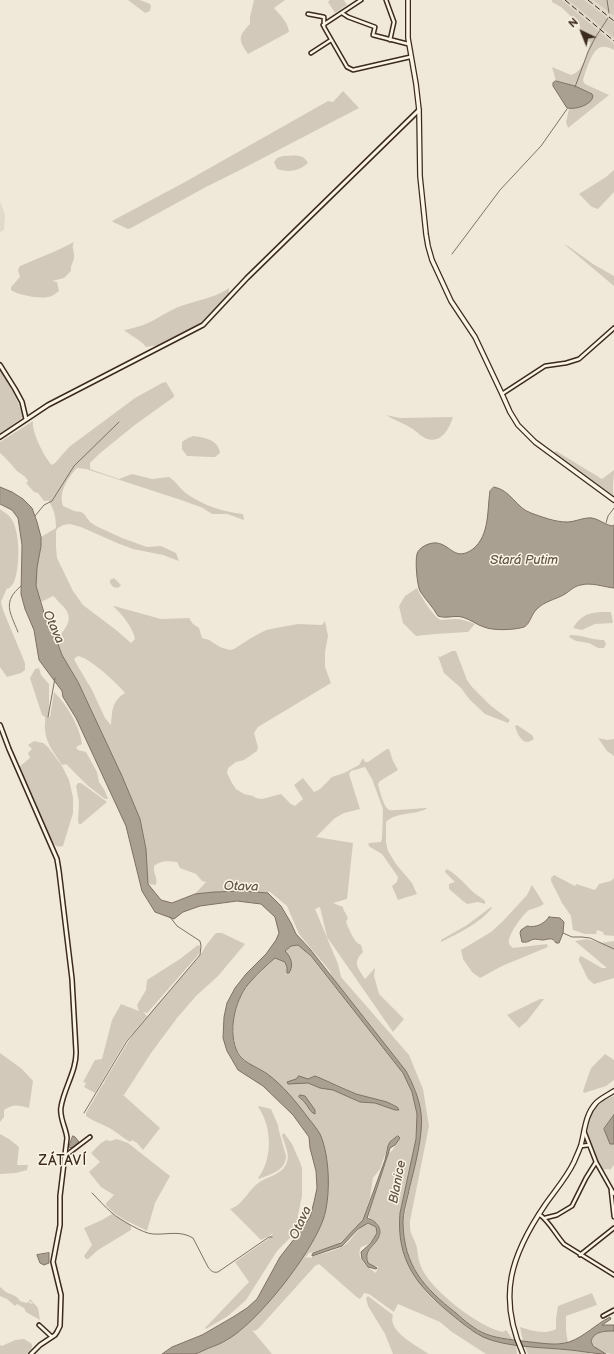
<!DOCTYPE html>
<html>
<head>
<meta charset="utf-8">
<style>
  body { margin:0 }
  #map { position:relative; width:614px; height:1354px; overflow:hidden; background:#f0e9d9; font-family:"Balsamiq Sans",sans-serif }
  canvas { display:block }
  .north { position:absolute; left:562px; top:12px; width:40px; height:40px; -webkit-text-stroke:3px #fcf5e5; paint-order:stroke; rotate:317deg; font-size:11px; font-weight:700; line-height:16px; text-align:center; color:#3b2a1e }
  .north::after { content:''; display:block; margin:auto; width:14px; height:18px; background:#3b2a1e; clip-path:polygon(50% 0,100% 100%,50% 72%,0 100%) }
</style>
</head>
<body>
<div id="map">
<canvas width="614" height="1354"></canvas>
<div class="north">N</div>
</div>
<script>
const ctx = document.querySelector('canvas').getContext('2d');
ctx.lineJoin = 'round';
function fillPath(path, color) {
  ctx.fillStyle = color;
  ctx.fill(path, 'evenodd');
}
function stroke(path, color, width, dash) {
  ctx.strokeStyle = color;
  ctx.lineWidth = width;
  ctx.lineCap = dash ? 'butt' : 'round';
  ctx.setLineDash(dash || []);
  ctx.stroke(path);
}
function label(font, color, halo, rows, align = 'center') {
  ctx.font = font + ' "Balsamiq Sans",sans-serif';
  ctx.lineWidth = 3;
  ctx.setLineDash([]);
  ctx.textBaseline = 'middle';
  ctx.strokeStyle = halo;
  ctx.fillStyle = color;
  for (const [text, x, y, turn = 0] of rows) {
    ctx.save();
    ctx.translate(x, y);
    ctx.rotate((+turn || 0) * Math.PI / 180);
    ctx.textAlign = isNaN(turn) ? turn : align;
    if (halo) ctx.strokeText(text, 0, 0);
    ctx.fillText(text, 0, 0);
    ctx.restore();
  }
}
fillPath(new Path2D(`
  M562,0h6l46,38v6z
  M584,0h9l13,9 8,7v7z
  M0,201l5,14 -1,15 -4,2z`), '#e1d9c9');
fillPath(new Path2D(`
  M128,0h12l10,4 1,3 -1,4 -5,2z
  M254,0h31l-11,8c6,7 14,14 15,24l-41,22c-9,-14 -11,-17 2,-30v-7z
  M330,0h14l3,5 -12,8 -7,-11z
  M552,0h10l52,44v6c-4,-2 -8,-4 -12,-3 -10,1 -16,24 -19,33l1,3 3,2 22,10 -41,33 -2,-6 3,-13h5l19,-13 -18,-10 -19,-5 -4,-14 19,8c12,-3 15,-20 19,-31v-2l-9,-7 -1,-10 -19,-18 -9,-5z
  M568,0h16l30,23v15z
  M593,0h21v16z
  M343,91l16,17 -117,61 -36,18 -75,41 -3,1 -15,-7 -1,-1 73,-39 143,-81 5,1z
  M283,156c10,0 20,-3 25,7 -8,8 -20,10 -31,6l-3,-7 3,-4z
  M614,170v22l-16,17 -6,-2 -13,-13 27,-17z
  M74,242c-3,6 0,7 0,13 1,6 -4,9 -3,16l-7,7 -12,3 5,1 2,9c-3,2 -7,6 -11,6 -9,2 -30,-2 -37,-7v-3l9,-10 -2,-7 2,-4 38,-16z
  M564,244l4,2 25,18 21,12v10z
  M229,288v6l-29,30 -40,21 -14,2c-5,-7 -15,-11 -22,-17 12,-2 24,-6 35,-13 6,-3 12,-7 19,-10 18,-7 35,-8 51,-19z
  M0,369c10,16 18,30 23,48l-23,17z
  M166,382l8,13v2l-38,27 -37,30 -9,9v6l29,10 13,-5 20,5 17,-2c7,4 11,12 18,17 16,11 36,18 56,20l1,6 -17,-6h-15l-9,-6 -22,-8 -95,-31 -9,-1c-9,9 -19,25 -14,38l11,5 7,1 3,2 6,8 6,4 26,12 25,9 14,-1 15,7 3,8 -16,-6 -30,-6 -16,-6 -36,-16 -11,-3 -7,1 -5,3 -2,3v16l1,11 16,33 10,14 33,25 14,12 1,1 4,-4c-2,-11 -13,-25 -22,-33h1l47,13 28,-1 4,6 6,4 3,10 7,2 11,7 10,3 4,-1 17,-11 15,-8 10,-2 22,-4 24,1 3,-4 3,15 -3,16v15l6,16 -73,44 -4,6 4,14 -1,4 -13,9 -8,2 -8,6 -1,5 5,10 4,6 8,5 9,2 3,2 6,1 19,-5 10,10 4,2 8,-7 -9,-14 9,-7 11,14 6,-3 12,-12 12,-4 15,-8 4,-7 2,4h3l19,-13h2l4,12 5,9 -18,11 -2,3c2,7 5,22 11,26 4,1 31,-2 38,-2l-1,1c-11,6 -30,3 -40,13v20l2,9 8,13 16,19 5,11 -19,6 -6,-14 5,-4 1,-5 -16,-23 -12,-7 -2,-3 1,-1 12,-1 1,-4 1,-29 -11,-30 -7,-12 -14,4 -2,3 11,35 -16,4 -9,5 -19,19 37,6 -6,56 -14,4 10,4 1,4 1,1 3,6 -2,4c3,7 8,21 15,23l2,7c-11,11 -5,16 2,27l10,-11 -1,8 5,18 25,25 -11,13 -66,-95 -7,-30 -5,2 23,55 3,13 68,78 14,34 6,37 -19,95c0,4 0,9 1,12 2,5 5,10 6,15 1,9 2,17 8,26 12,20 54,53 78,58l3,-2 7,10 -16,-3 -12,-4 -13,-7 -35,-29 -8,-7 -12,-17 -6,-11 -6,-19 -2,-21 17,-82 -4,-49 -10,-20 -73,-93 -4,-8 -30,-36 -12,-28 -18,-15 -1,2c-24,-2 -50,-4 -74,2l12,-13 -4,-1 -6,-7 -16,-6 -3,-6c-9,-1 -16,-2 -23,4 -1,8 4,11 2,19l-8,-1 -2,-35 -6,-30 -18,-43 -44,-94 -16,-27 -6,-16c11,-11 19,-21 6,-34 -4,-3 -6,-7 -9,-9l-12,6c-2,-5 -4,-10 -5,-15 -3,-16 6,-33 5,-50l15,-9c0,-11 -2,-19 -8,-28l-1,1h-3l-6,-8 -4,-1 -8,-9 2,-2c-3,-6 -8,-7 -12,-11 -5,-6 -10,-12 -16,-17v-11l33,-21c-2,10 12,38 19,44l3,-2 14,-16 66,-49 27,-15zM78,656c12,2 39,27 47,37 -13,8 -13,18 -14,32l-6,-7 -13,-28 -16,-27 -2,-4z
  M386,415l14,3 53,-1c-4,12 -11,26 -26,22 -6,-2 -10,-8 -16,-11 -8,-5 -17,-8 -25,-13z
  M193,436c11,1 26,4 27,17l-5,4h-4l-24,-1 -5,-7v-7l6,-4z
  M556,451l46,28 12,-9c0,7 -2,21 0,27l-60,-44z
  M0,509c3,3 8,5 10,8 11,13 10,51 4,65 -1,3 -4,5 -6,7l-1,-1 -6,14 2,8 22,53v7l-4,3 -14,4 -7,-10z
  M114,578l7,7 -3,3 -5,-1 -3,-4v-3z
  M417,588c3,7 17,30 24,32 4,0 9,-1 13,-1 8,0 14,2 21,5l-7,8 -33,2 -19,2 -13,-13 -4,-17 6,-10z
  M611,612l2,11 -18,1 -13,6 -9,-2c10,-16 20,-16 38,-16z
  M570,635c12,0 22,5 34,5l2,4 -2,4h-6l-9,-5 -13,-2 -7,-4z
  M452,651h4l11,29 5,7 19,19 19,14 -2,3 -23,-9 -15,-14 -9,-12 -17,-15 -6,-17 2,1z
  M39,668l2,7 8,9v33h1l4,-25c12,11 26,35 28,52l-6,3 2,3 8,2 11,20 2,10 6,9 3,8h-3l-18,-14 -21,-21 -4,1c-7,-11 -16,-21 -17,-35 -1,-4 1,-8 0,-13l-3,-2 -12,-37 5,-9z
  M517,725l15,10 2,4c-2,1 -5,3 -7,3 -6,0 -11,-11 -12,-16z
  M598,738l9,2 7,-1v17l-7,-5z
  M34,741l9,2 5,4 14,19 7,14 4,17v16l-10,33c-8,3 -10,-4 -14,-9l-30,-70 11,-9 -2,-5 4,-4 -4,-4z
  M78,783h3l26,19 -26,22h-2l-1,-3 1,-19 -3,-16z
  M447,869c10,6 17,14 25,22 4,4 9,6 13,10v3l-7,-2 -11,2 -4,-3 -14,-12v-5l6,-2 -10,-10v-1z
  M554,875l21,11 1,-2 19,6 4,-6 12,-3 3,-3v58l-10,-1 -1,-3 -6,-2 -1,4h-11l-12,-4 -2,-14 -9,-13 -11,-22v-3z
  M532,885l12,19c-4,3 -10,4 -15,6 -6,4 -22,26 -20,33 0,2 2,3 4,5l34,-4 1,3 -46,19 -22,12 -8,-6 -9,-13 -2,-9 30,-18 12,-11 24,-26z
  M491,907l1,1c-12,15 -33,25 -51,34v-2l26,-15z
  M216,933h6l23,11 -27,32 -22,20 -19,22 -26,35 -27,42 -2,-1 38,34 -17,22 -6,-7 -5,-3 -2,2c-7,-4 -12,-9 -19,-13 -8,-5 -17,-7 -25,-13v-3l17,-29 2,-1 -1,-1 30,-50 67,-78 6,-10z
  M587,939l13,4 14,-2v37l-20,6 -6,-5 -9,-18v-3l2,-2 21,12h5l-32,-27z
  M198,945l2,1 1,3 -3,6 -49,56 -2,2 -4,-1 4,4 -22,26 -30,51 -11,-6 2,-4 -3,-1 12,-22 7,-1 10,-39 9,-16 18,7 -2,-6 9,-15 1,-10 33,-21z
  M298,945l12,11 93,117 9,19 5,22 -1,25 -16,74 4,42 10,20 12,17 8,8 36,30 25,11 21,4 1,9h-31l-34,-22 -12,-10 -42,-18 -4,8 -25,-18 -5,-1 -2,4 -3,2 -40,-35 -4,2 -56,62 -4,3 -3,-1 20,24h-77l31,-13 18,-14 21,-21 32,-41 31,-94 -4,-26 -5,-12 -53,-60 -15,-8 -9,-8 -6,-8 -3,-15 1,-18 6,-18 10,-16 25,-24 10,4 2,5v5l2,1 -4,-22 6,-5zM315,1076l23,9 18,9 31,8 10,5 -2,3 -20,-7 -15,-1 -27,-12 -13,-3 -12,-4 -20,-1 15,-4 5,1zM394,1139l4,2 -6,10 -4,2 -20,63c3,4 7,6 10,9 8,9 -7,22 -12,30l2,8 6,4 4,-1 -2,7c-8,-6 -21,-14 -15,-26l10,-4 6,-10 -1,-6c-3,-1 -6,-4 -9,-3 -9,2 -14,15 -21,20 -9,7 -22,9 -33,12l-2,2 -2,-1 -4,1 4,-5 28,-8 15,-13 11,-12 7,-22 3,-20 7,-9 8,-23 2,-4z
  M540,999h4l-17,22 -8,7 -12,-13z
  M0,1053l22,16 11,12 -4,27c-12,-3 -14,-4 -25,2v7l-4,5z
  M605,1054l9,6v20l-8,6 -22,7 -1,-2 8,-23z
  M614,1096v19l-10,14 6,14 4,1v21l-4,5 -2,-1 -7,1 -13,-32 -2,-10 4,-11 7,-12 7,-5z
  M259,1106l12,3 7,16 1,6 7,25c0,15 -16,18 -27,23l-1,-1c15,-19 14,-52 0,-71z
  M284,1133l8,11 8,18 2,6v28l-4,19v10l-3,8 -18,18 -31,49 -18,16 -22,13 -1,-1 44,-46 -14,-20 33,-23 6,-7 -5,4 -8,4 -31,-31c12,-3 18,-18 27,-25 10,-8 26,-9 30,-22 3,-8 -3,-19 -5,-27z
  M0,1134l9,5 10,8 -2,18h11l-1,5 -11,3 -16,1z
  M117,1139l11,4 42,33 -15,27 -8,28c-14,-8 -31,-13 -41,-26v-2l8,-8 -13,-8 -12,-15 11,-10 -9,-9 10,-10 5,-3 4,1z
  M112,1214l19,11v5l-33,20 -10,9h-2l-2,-3 8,-11 -8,-17 18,-8z
  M0,1287c2,1 3,3 6,5 5,3 11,3 14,9l6,2 2,-1 4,2 1,-1 -4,-2 1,-2 8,9 2,12 -14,-8 -2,-4 -7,-4 -2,2 -8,-7 -7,-3z
  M592,1293l5,12 -31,11v15l2,12 -22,1 -23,-3 -3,-14c12,4 25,8 36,2v-10l2,-13z
  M368,1296l25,19c-6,16 24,31 36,39h-36l-8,-20 -17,-28 -2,-8z
  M603,1331h11v23c-10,0 -19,-4 -23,-13l1,-5z
  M24,1339l8,5v4l-5,6h-27v-9l2,1 13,-6z
  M524,1345l56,6 12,3h-64z`), '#d2c9ba');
const water = new Path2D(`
  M556,81l19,5 17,8 1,2c-1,9 -18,14 -26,12l-14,-22v-3z
  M0,487l12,5 11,7 9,9 5,14 4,15v9l-4,22 -1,18 9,30 11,23 6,16 16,27 44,94 18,43 6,30 2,35 13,16 11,3 23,-9 19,-2 31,-1 23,2 13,13 10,17 5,11 14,15 96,122c7,13 13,27 15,42 3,21 -7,56 -12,77 -2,11 -6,22 -6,33 1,43 21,65 53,90 9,8 18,16 30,21 13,5 29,6 44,8 12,1 26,4 39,0 15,-5 27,-18 41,-25l1,2 -9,6h12v6c-9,0 -20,0 -23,10l2,5 13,8c-12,0 -24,-3 -36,-4 -27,-3 -62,-2 -87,-13 -12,-6 -22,-15 -32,-23 -34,-28 -55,-54 -51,-101l16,-74 1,-25 -5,-22 -9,-19 -92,-117 -13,-11 -7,1 -6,5c6,6 9,14 4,22h-2v-6l-2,-5 -10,-4c-8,7 -16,14 -24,23 -15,16 -23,46 -15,68 5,13 19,17 30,24 17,12 31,30 43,46 4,5 8,10 11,15 10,22 11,64 3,86 -12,34 -66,104 -98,121 -5,3 -11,5 -16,7 -5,2 -10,5 -14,6 -10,0 -23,0 -33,0l10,-7 30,-12 31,-18 14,-9 10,-9 23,-42 22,-28 8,-12 4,-15 3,-14 -1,-17 -6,-23 -1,-11 -16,-22 -30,-29 -25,-16 -11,-19 -4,-13 1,-21 3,-14 8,-15 11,-14 20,-20 10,-14 3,-7 -4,-16 -14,-13 -24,-3 -37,5 -17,6 -9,7 -19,-7 -13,-21 -16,-65 -50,-108 -13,-21 -1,-6 -23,-31 -5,-30 -9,-21 -4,-15 1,-49 -4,-27 -6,-8 -12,-6z
  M494,487c17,3 22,21 37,26 11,4 24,9 36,9 8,0 17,-5 25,-4 7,1 13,7 20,8l2,-1v63c-10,-1 -23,-6 -33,-3 -7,1 -11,6 -16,9 -10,6 -21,7 -29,16 -5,5 -6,14 -12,17 -9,3 -31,4 -40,0 -7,-2 -14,-8 -22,-10 -8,-2 -16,2 -24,-1 -5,-9 -13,-17 -18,-25 -3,-6 -5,-30 -3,-37 2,-7 13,-12 20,-11 14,2 18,19 36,6 17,-14 14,-39 17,-58z
  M549,917l11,1 4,4 -1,11 -4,10h-3c-4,-7 -8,-3 -14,-3 -2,0 -5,-1 -7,-1 -6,1 -6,4 -13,3l-2,-9 1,-3 6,-4c9,2 17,-2 22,-9z
  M299,1076l9,3 7,-3 5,2 36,16 31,8 10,5 2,3h-4l-20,-7 -15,-1 -27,-12 -13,-2 -12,-5 -20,1 -1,-2 9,-3z
  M300,1095l5,1 10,14v4c-5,-2 -6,-6 -9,-10 -2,-3 -5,-5 -7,-7z
  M614,1115v29h-4l-6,-15z
  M73,1136l2,1 4,5 -7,6 -3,-1z
  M398,1136l2,2 -5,7 -5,3 -23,70c7,2 16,9 12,18 -4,11 -16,13 -11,27l9,5 -1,1 -8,-2 -6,-8 -1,-7 10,-9 6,-10 -1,-6 -8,-4 -10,6 -16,17 -30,10v-1l1,-2 28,-10 22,-23 22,-60 3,-14 2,-4z
  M49,1253v10l-5,2 -4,-2 -3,-8z`);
fillPath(water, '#aaa091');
stroke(water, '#7e7163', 1);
stroke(new Path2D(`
  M607,0l2,13
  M575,87l13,-35 7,-14 13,-20
  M452,254l48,-64 41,-44 26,-37
  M35,516l9,-11 8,-4 22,-35 45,-44
  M606,523l2,-7 6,-8
  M18,632c-8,-20 -16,-30 3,-46
  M48,717l7,-39
  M563,933l9,4h10l8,1 24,11
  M84,1113l43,-72 73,-86 1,-9 -1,-5 -23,-15 -7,-9
  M92,1193c7,7 13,14 20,20 7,6 32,21 41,21 13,1 27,-4 40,4l15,29c3,4 5,6 10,5l51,-35h3`), '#7e7163', 1);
const minor = new Path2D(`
  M386,0l8,22 -4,18
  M342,13l6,4 27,10 -2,8 35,9
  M308,14l16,3v10l23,40 6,3 57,-13
  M323,25l38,-25
  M311,53l20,-13
  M502,394l43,-28 21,-3 13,-4 35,-31
  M584,1131l12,31 18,32
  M581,1146l8,-1
  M65,1156l25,-19
  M611,1190l3,27
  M539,1214c11,8 16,20 25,30l50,31
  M545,1218l12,-3 15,-9 14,-28 10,-16
  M580,1255l34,-27
  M603,1316l11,-6
  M39,1325l13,12`);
const tertiary = new Path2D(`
  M0,365l15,24 7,13 4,17
  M0,437l48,-32 155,-80 44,-47 172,-168
  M0,725l9,24 48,110 2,12 13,108 4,72c1,19 -12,37 -15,56 -2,10 5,21 6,31l-7,58v29l-7,37 8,33 -1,31 -3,6 -2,3 -15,10 -9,9`);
const secondary = new Path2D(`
  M408,0v38l8,46 3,26 1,66 6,58 2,12 4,14 19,41 24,36 27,57 8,18 8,13 17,17 79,58
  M523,1354c-26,-58 -12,-99 22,-149 9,-13 22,-28 29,-43 2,-5 5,-11 7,-17 4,-15 4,-30 15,-42 5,-5 12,-8 18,-12`);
stroke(minor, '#3b2a1e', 5.5);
stroke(tertiary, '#3b2a1e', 6);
stroke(secondary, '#3b2a1e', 6);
stroke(minor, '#fcf5e5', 2.5);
stroke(tertiary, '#fcf5e5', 3);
stroke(secondary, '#fcf5e5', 3.5);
stroke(new Path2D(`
  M565,0l49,41
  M588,0l26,21`), '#3b2a1e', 1, [6, 3]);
label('italic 13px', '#625346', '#fcf5e5', [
  ["Stará Putim",524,561],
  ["Otava",53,627,66],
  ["Otava",241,887,2],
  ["Blanice",398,1182,-79],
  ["Otava",301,1223,-65]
]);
ctx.letterSpacing = '1px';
label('14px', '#3b2a1e', '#fcf5e5', [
  ["ZÁTAVÍ",63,1161]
]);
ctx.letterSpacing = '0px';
</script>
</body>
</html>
